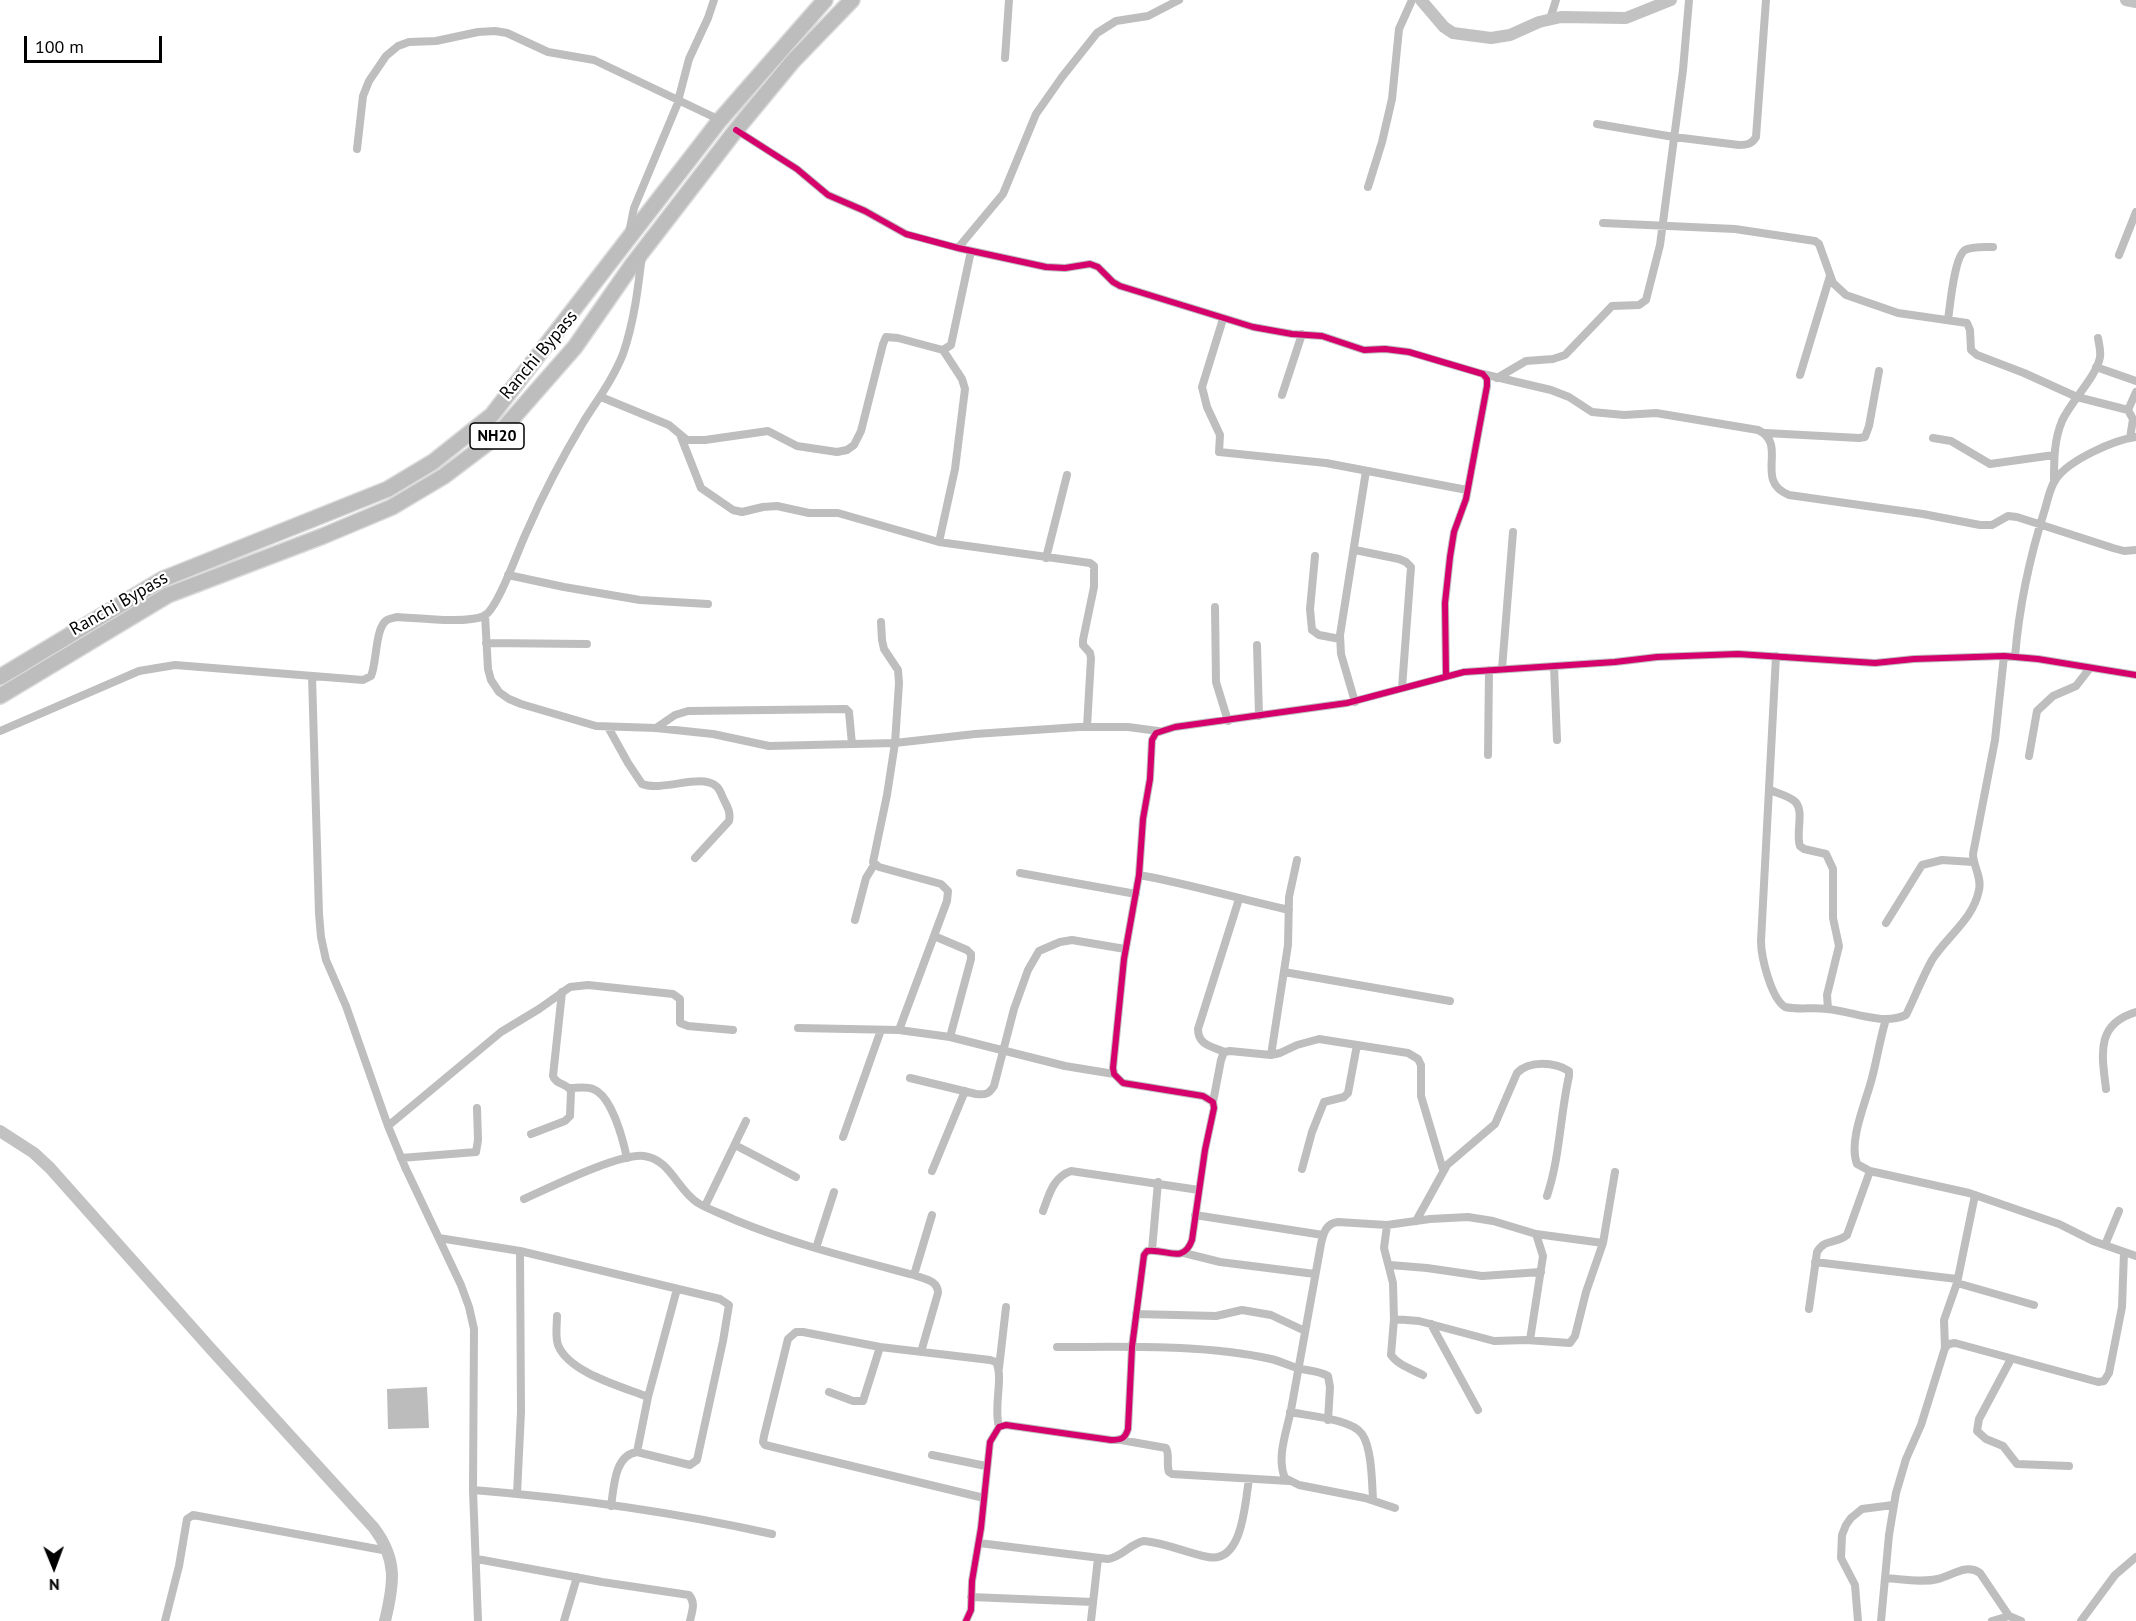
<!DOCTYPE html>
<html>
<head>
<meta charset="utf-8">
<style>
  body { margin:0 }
  #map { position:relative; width:2136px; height:1621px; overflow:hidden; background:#fff; font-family:"PT Sans",sans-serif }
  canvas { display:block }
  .north { position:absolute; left:24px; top:1537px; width:60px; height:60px; -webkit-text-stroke:4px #fff; paint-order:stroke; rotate:179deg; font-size:16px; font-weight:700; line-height:24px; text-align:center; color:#000 }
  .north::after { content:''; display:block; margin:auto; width:21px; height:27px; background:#000; clip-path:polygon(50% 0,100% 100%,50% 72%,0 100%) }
  .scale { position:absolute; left:24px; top:36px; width:138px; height:27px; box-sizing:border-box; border:3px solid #000; border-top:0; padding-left:8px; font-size:18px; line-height:21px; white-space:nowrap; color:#000; -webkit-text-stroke:4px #fff; paint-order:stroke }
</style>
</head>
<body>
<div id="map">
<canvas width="2136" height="1621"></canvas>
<div class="north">N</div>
<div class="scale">100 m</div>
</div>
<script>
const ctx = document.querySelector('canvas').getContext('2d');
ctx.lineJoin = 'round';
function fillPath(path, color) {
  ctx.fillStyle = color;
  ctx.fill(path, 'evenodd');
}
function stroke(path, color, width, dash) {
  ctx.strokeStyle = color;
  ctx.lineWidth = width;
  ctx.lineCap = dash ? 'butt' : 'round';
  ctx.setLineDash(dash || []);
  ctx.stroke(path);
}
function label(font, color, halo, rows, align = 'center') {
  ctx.font = font + ' "PT Sans",sans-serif';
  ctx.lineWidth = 4.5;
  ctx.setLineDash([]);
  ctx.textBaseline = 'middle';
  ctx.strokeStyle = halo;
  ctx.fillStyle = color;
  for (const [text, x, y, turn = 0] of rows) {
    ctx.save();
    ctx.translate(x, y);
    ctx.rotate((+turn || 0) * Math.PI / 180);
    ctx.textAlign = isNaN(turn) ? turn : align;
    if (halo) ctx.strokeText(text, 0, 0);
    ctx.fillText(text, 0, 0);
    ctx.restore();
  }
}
fillPath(new Path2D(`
  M427,1387l2,41 -41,1 -1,-40z`), '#bcbcbc');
const highway = new Path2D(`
  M0,677l163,-98 225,-90 45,-27 59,-47 228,-295 105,-120
  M0,696l168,-101 155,-59 69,-29 52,-31 53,-40 78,-89 57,-82 104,-135 57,-69 59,-61`);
stroke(highway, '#dbdbdb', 18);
stroke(new Path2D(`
  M1550,19l6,-19
  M1005,58l4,-58
  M1597,124l77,13 65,8c8,0 13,-1 17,-8l10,-137
  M736,130l61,39 31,26 37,16 41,23 52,14 88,19 19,1 25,-4 8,3 15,15 7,4 133,41 39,7 30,2 42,14 21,-1 24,3 74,22 4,5v7l-21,113 -12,33 -4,25 -5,46 1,73
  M357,149l6,-53 6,-15 17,-25 12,-10 11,-4 27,-1 42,-9 17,-1 12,2 41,19 46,8 126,60
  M1368,187l14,-45 10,-43 7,-70 13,-29
  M1603,223l132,6 80,12 4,3 14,39 13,12 52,18 69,10 3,7 1,20 6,5 47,18 53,24 51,13 5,9 -3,19
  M629,233l5,-25 43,-103 12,-46 19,-41 6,-18
  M958,248l45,-54 33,-80 26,-37 35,-44 19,-12 32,-5 31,-16
  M2119,255l17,-43
  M1223,319l-21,68 5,20 13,28 -1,17 107,11 141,27
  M1948,320c2,-13 6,-63 17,-70 7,-4 20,-3 28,-3
  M2096,367l40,14
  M1483,374l68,16 18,7 23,15 32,3 32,-2 102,17c31,14 -5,51 31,65l134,19 57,11h12l16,-9 9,1 96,31 11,3 12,-1
  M1800,375l30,-99
  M1497,378l29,-17 27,-2 12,-4 47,-49 27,-1 7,-5 14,-55 23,-175 6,-70
  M1282,395l20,-61
  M601,397l68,28 18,15h18l63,-9 29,15 40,6 10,-2 7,-5 7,-14 22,-87 3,-7 12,1 41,11 4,1 8,-5 20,-94
  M2128,410l8,-18
  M1766,433l93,5 6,-1 4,-11 10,-55
  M681,437l20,51 32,22 9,2 21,-5 14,-1 32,7h29l101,29 151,21 4,3v21l-11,53v5l7,8 1,5 -4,69
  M1933,438l18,3 39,23 64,-9
  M2054,480c0,-20 0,-40 8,-59 9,-20 35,-45 38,-64 1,-6 -1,-13 -2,-19
  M939,542l16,-73 10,-80 -3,-10 -19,-29
  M1355,550l44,9 7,3 5,5 -9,121
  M1315,556l-5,53 2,21 7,5 21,4
  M1046,558l21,-83
  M508,575l56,12 76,13 68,4
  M1215,607l1,75 12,39
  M485,615l3,54 3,11 8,12 10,7 12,5 75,22 60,2 57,6 56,12 126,-3 80,-9 104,-7h49l30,4
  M881,622l1,18 2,9 14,21 1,13 -4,60 -8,52 -14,67 6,5 62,17 7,7 -1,10 -48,129
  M486,643l101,1
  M1257,645l2,71
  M1776,656l-15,285c0,16 10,57 24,66 13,3 28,0 42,2 25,2 54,17 79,6 9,-18 16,-37 26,-55 15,-24 41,-40 47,-70 3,-13 -6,-24 -6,-36l22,-114 9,-84
  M2015,657c4,-50 15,-101 30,-148 3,-10 5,-22 11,-30 13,-19 58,-39 80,-42
  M1554,666l3,74
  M1502,669l11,-137
  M312,676l7,238 2,23 5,23 20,46 42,120 17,41 56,118 8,22 5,22 -1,161 5,131
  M1355,702l-14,-48 -1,-19 26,-164
  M608,727l20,36 14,21c20,8 59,-11 74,2 4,3 5,8 7,12 4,8 8,14 6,23l-34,37
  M656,728l19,-13 13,-4 158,-2 3,3 3,32
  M0,731l139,-60 36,-6 188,15 8,-4c6,-13 4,-49 16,-56 3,-2 7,-2 10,-3 21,1 69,7 87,-1 14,-7 35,-69 43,-85 16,-37 36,-75 57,-110 14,-22 29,-42 39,-67 11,-32 15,-65 19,-99
  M1488,755l1,-85
  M2029,756l8,-45 16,-15 23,-10 14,-18
  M1770,790c7,3 16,5 23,10 13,8 2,33 7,46l4,3 22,5 7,15v49l6,28 -12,49 1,14
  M1020,873l116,21
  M1139,875c51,9 100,24 150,35
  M855,920l11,-42 8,-13
  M1886,923l36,-58 20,-5 31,2
  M934,936l33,14 4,4v5l-21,78
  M1284,972l166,29
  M1886,1019c-6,20 -9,40 -14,59 -6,24 -24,63 -15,86l13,7 99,22 90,31 34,17 43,15
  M798,1028l101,2 51,7 115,29 49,8
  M1224,1052c-13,-6 -26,-7 -26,-23l41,-130
  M1271,1055l17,-110 1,-48 8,-37
  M910,1078l66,16c10,1 13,0 18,-8l20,-77 14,-39 11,-19 21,-9 12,-2 53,9
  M570,1088c7,0 16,-2 23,1 19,7 30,51 34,69
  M2106,1089c-4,-34 -11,-65 30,-77
  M1213,1102l8,-42 3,-8 6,-1 41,4 9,-2 17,-8 22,-6 89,14 10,6 3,6v31l22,74
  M388,1126l113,-94 38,-23 31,-22 18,-2 85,9 7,5v24l8,3 45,4
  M531,1134l34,-13 5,-5 1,-25c-4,-8 -15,-6 -18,-15l9,-84
  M843,1137l38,-107
  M735,1145l61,32
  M401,1158l75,-6 2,-12 -1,-32
  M1302,1169l10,-37 12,-30 20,-5 4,-4 9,-48
  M932,1171l33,-80
  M524,1199c25,-11 95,-46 120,-43 26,3 34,35 54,47 11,7 25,11 37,17 58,24 119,39 179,55 10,4 24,5 24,18l-17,59
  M705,1206l41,-85
  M1043,1211c6,-16 10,-34 28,-40l128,19
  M1195,1215l128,20
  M1416,1221l31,-56 48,-41 22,-51c12,-13 38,-11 52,-2v5c-9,40 -9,81 -22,120
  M1387,1225l-3,23 9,35 1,36 -3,36c7,10 20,14 32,20
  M439,1238l81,13 200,48 9,6 -6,36 -26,119 -7,5 -53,-13c-23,3 -23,36 -26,54
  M2105,1245l14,-34
  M816,1248l18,-56
  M1152,1250l6,-68
  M1184,1253l36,9 95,12
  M1815,1262l142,17
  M1390,1265l37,3 55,8 59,-4
  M914,1275l18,-60
  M1957,1283l77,22
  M1809,1309l8,-57c8,-14 20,-8 30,-17l23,-64
  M1136,1314l80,2 26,-6 29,5 34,16
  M557,1316c0,9 -2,20 1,29 11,28 65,42 90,52
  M1394,1319l25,2 75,20 32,-1 44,3 5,-7 11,-44 17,-49 12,-71
  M1431,1324l47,86
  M1530,1340l13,-84 -7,-22
  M1057,1347c68,0 148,-3 214,12 9,2 17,6 26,9 11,3 21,2 31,8l2,11 -2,33
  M1945,1348l-1,-28 13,-37 18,-88
  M2011,1359l-32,60 -2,12 9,8 17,7 14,18 52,2
  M999,1368l7,-61
  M829,1392l24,9h10l17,-54
  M1290,1412c19,4 62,7 72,22 10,14 10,50 11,66
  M1121,1440l45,8c4,7 0,16 3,24l3,2 117,7
  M637,1452l11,-55 29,-108
  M932,1455l54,11
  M473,1490c100,8 201,22 299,44
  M517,1494l4,-82 -1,-161
  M984,1498l-219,-53 -2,-3 1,-6 24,-97 8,-7h7l77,15 110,13 6,2c8,16 -3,44 3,65
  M1395,1508l-30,-10 -66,-13 -14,-7c-9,-20 2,-48 6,-68 10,-56 20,-111 30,-166 2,-10 5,-21 17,-22l49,3 43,-6 38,-2 25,4 43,13 67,9
  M979,1543l129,16c14,-2 23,-16 36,-18 22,2 43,12 64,16 35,7 37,-55 41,-78
  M477,1559l125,23 87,13c7,8 3,16 1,26
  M1885,1578c17,1 37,5 53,1 14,-3 28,-16 42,-6l29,43
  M971,1597l122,5
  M165,1621l14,-55 8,-47 6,-4 195,36
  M564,1621l13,-44
  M966,1621l5,-11 1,-29 9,-53 9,-86 9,-15 7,-2 105,15c10,0 14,-1 17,-11l4,-82 12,-92 3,-4c19,-3 36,14 45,-11l13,-90 9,-42 -1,-6 -10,-6 -80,-13 -9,-9 -1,-6 11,-109 15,-84 4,-56 7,-40 2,-39 4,-7 19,-6 172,-24 117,-31 151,-10 42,-5 81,-3 137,9 39,-4 90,-3 34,3 98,16
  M1091,1621l7,-63
  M1858,1621l-3,-36 -14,-27 1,-23 4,-10 5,-7 11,-9 31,-4
  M1881,1621l8,-86 7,-42 10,-34 15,-34 24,-77 4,-4 6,-1 143,39 6,-1 5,-8 13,-66 2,-55
  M1992,1621l17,-5 12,5
  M2081,1621l34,-46 21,-18`), '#bebebe', 8);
stroke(new Path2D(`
  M1421,0l23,27 9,6 38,5 19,-3 29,-13 22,-5 65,1 45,-18
  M2126,0l10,2
  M0,1131l34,22 16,15 161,181 163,179c24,32 20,56 11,93`), '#c2c2c2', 12);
stroke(highway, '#bdbdbd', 15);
stroke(new Path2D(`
  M736,130l61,39 31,26 37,16 41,23 52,14 88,19 19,1 25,-4 8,3 15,15 7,4 133,41 39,7 30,2 42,14 21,-1 24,3 74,22 4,5v7l-21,113 -12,33 -4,25 -5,46 1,73
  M966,1621l5,-11 1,-29 9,-53 9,-86 9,-15 7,-2 105,15c10,0 14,-1 17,-11l4,-82 12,-92 3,-4c19,-3 36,14 45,-11l13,-90 9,-42 -1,-6 -10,-6 -80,-13 -9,-9 -1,-6 11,-109 15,-84 4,-56 7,-40 2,-39 4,-7 19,-6 172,-24 117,-31 151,-10 42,-5 81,-3 137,9 39,-4 90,-3 34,3 98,16`), '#d6006c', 6);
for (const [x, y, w] of [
  [497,436,54]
]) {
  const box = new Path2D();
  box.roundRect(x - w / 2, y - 13, w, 26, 4.5);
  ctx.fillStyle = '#fff';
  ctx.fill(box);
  stroke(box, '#000', 1.5);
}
label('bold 16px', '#000', null, [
  ["NH20",497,436]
]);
label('18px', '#000', '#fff', [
  ["Ranchi Bypass",539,355,-50],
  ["Ranchi Bypass",119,604,-30]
]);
</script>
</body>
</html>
